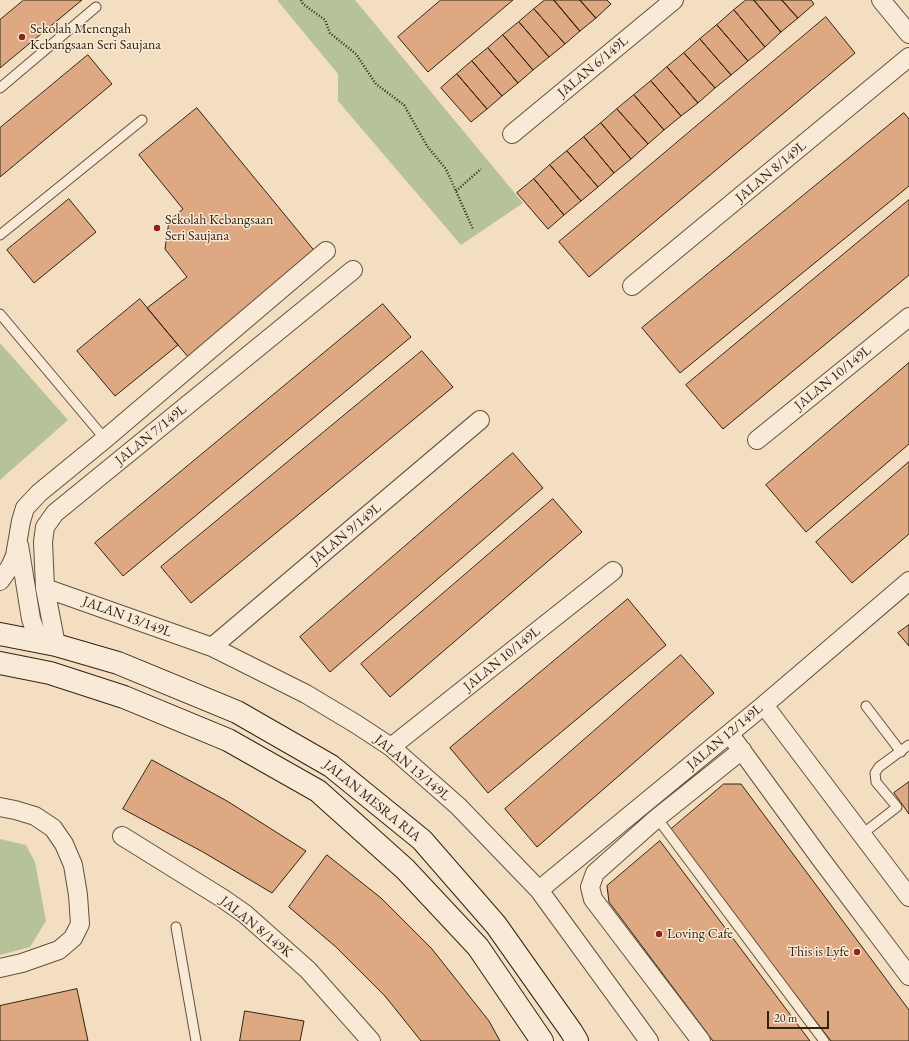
<!DOCTYPE html>
<html>
<head>
<meta charset="utf-8">
<style>
  body { margin:0 }
  #map { position:relative; width:909px; height:1041px; overflow:hidden; background:#f4dec1; font-family:"EB Garamond",serif }
  canvas { display:block }
  .scale { position:absolute; left:767px; top:1011px; width:62px; height:18px; box-sizing:border-box; border:2px solid #312310; border-top:0; padding-left:5px; font-size:12px; line-height:14px; white-space:nowrap; color:#312310; -webkit-text-stroke:3px #f8ead7; paint-order:stroke }
</style>
</head>
<body>
<div id="map">
<canvas width="909" height="1041"></canvas>
<div class="scale">20 m</div>
</div>
<script>
const ctx = document.querySelector('canvas').getContext('2d');
ctx.lineJoin = 'round';
function fillPath(path, color) {
  ctx.fillStyle = color;
  ctx.fill(path, 'evenodd');
}
function stroke(path, color, width, dash) {
  ctx.strokeStyle = color;
  ctx.lineWidth = width;
  ctx.lineCap = dash ? 'butt' : 'round';
  ctx.setLineDash(dash || []);
  ctx.stroke(path);
}
function label(font, color, halo, rows, align = 'center') {
  ctx.font = font + ' "EB Garamond",serif';
  ctx.lineWidth = 3;
  ctx.setLineDash([]);
  ctx.textBaseline = 'middle';
  ctx.strokeStyle = halo;
  ctx.fillStyle = color;
  for (const [text, x, y, turn = 0] of rows) {
    ctx.save();
    ctx.translate(x, y);
    ctx.rotate((+turn || 0) * Math.PI / 180);
    ctx.textAlign = isNaN(turn) ? turn : align;
    if (halo) ctx.strokeText(text, 0, 0);
    ctx.fillText(text, 0, 0);
    ctx.restore();
  }
}
fillPath(new Path2D(`
  M277,0h78l168,203 -62,42 -123,-144v-27z
  M0,343l68,77 -68,60z
  M0,839l26,6 9,17 11,59 -16,26 -30,8z`), '#b6c297');
const building = new Path2D(`
  M24,0h58l-82,68v-48z
  M441,0h72l-85,72 -30,-35z
  M545,0h9l26,31 -15,13 -31,-35z
  M554,0h26l16,18 -16,13z
  M580,0h27l4,4 -15,14z
  M746,0h8l27,32 -16,15 -31,-37z
  M754,0h28l16,18 -17,14z
  M782,0h29l3,4 -16,14z
  M534,9l31,35 -16,13 -30,-35z
  M734,10l31,37 -17,14 -31,-36z
  M826,17l29,36 -266,224 -30,-35z
  M519,22l30,35 -16,13 -30,-35z
  M717,25l31,36 -17,14 -31,-36z
  M503,35l30,35 -15,13 -30,-35z
  M700,39l31,36 -16,13 -31,-35z
  M488,48l30,35 -16,13 -30,-35z
  M684,53l31,35 -17,15 -31,-36z
  M88,55l24,29 -112,93v-49z
  M472,61l30,35 -15,13 -30,-35z
  M667,67l31,36 -17,13 -30,-35z
  M457,74l30,35 -16,13 -30,-34z
  M651,81l30,35 -17,14 -30,-35z
  M634,95l30,35 -16,14 -31,-35z
  M197,108l120,146 -128,104 -42,-50 40,-31 -22,-28 4,-28 14,-12 -44,-54z
  M617,109l31,35 -17,15 -30,-36z
  M904,113l5,6v67l-229,187 -38,-45z
  M601,123l30,36 -17,14 -30,-36z
  M584,137l30,36 -16,14 -31,-36z
  M567,151l31,36 -17,14 -31,-36z
  M550,165l31,36 -17,14 -30,-36z
  M534,179l30,36 -16,14 -31,-36z
  M69,199l27,33 -62,51 -27,-33z
  M909,200v75l-186,154 -37,-44z
  M140,299l38,46 -63,51 -38,-45z
  M383,304l28,33 -288,239 -28,-33z
  M422,351l31,36 -262,216 -30,-36z
  M909,363v81l-103,88 -40,-47z
  M513,453l30,35 -213,184 -30,-35z
  M909,462v72l-57,49 -36,-41z
  M553,499l29,33 -192,165 -29,-33z
  M628,599l38,46 -178,148 -38,-45z
  M909,625v21l-11,-13z
  M681,655l33,38 -177,154 -32,-38z
  M152,760l75,41 79,50 -34,42 -69,-41 -80,-43z
  M909,782v32l-15,-21z
  M724,784h17l168,226v31h-78l-162,-210z
  M660,841l150,200h-97l-104,-139 -2,-16z
  M327,855l54,43 51,51 57,72 11,20h-79l-36,-45 -49,-49 -47,-40z
  M77,989l11,52h-88v-35z
  M245,1011l59,10 -4,20h-60z`);
fillPath(building, '#dea882');
stroke(building, '#312310', 1);
const lane = new Path2D(`
  M0,88l96,-81
  M0,235l142,-115
  M0,314l105,125
  M866,706l35,46
  M657,818l167,223
  M861,835l36,-28 -21,-25 -1,-9 4,-6 30,-22
  M176,927l20,114`);
const street = new Path2D(`
  M881,0l28,34
  M512,134l162,-134
  M632,286l277,-229
  M757,440l152,-123
  M19,545l12,74 8,23
  M0,581l10,-14 5,-11 6,-35 4,-13 14,-15 66,-54 221,-188
  M45,588l167,59 94,47 50,30 35,23 67,59 81,84 110,151
  M56,645l-11,-57 -2,-46 2,-15 10,-14 298,-243
  M212,647l268,-227
  M764,705l145,192
  M734,740l86,118 89,118
  M391,747l222,-176
  M0,807l15,3 20,6 18,12 11,16 9,21 5,30 2,29 -7,14 -14,12 -37,13 -22,5
  M122,836l100,62 23,16 63,56 63,71
  M539,890l225,-185 145,-124
  M701,1041l-108,-142 -3,-12 5,-14 62,-55 85,-68`);
const secondary = new Path2D(`
  M0,634l56,11 62,18 119,49 94,54 91,74 74,85 75,106 6,10
  M0,663l50,10 74,24 104,43 90,51 87,78 73,78 64,94`);
stroke(lane, '#62523c', 11);
stroke(street, '#62523c', 20);
stroke(secondary, '#312310', 24);
stroke(new Path2D(`
  M301,0l2,4 22,16 5,13 26,21 20,30 28,21 23,41 19,23 27,60
  M456,191l25,-22`), '#312310', 2.5, [1, 2]);
stroke(lane, '#f8ead7', 9);
stroke(street, '#f8ead7', 18);
stroke(secondary, '#f8ead7', 22);
for (const [x, y, r, color] of [
  [22,37,4,"#8f2418"],
  [157,228,4,"#8f2418"],
  [659,934,4,"#8f2418"],
  [857,952,4,"#8f2418"]
]) {
  const dot = new Path2D();
  dot.arc(x, y, r, 0, 2 * Math.PI);
  ctx.fillStyle = color;
  ctx.fill(dot);
  stroke(dot, '#f8ead7', 1.5);
}
label('14px', '#312310', '#f8ead7', [
  ["Sekolah Menengah",30,29],
  ["Kebangsaan Seri Saujana",30,45],
  ["Sekolah Kebangsaan",165,220],
  ["Seri Saujana",165,236],
  ["Loving Cafe",667,934],
  ["This is Lyfe",849,952,"right"]
], 'left');
label('14px', '#312310', '#f8ead7', [
  ["JALAN 6/149L",593,67,-40],
  ["JALAN 8/149L",771,172,-40],
  ["JALAN 10/149L",833,378,-39],
  ["JALAN 7/149L",151,435,-39],
  ["JALAN 9/149L",346,534,-40],
  ["JALAN 13/149L",127,617,20],
  ["JALAN 10/149L",502,659,-39],
  ["JALAN 12/149L",725,737,-40],
  ["JALAN 13/149L",412,768,40],
  ["JALAN MESRA RIA",372,801,39],
  ["JALAN 8/149K",256,927,39]
]);
</script>
</body>
</html>
